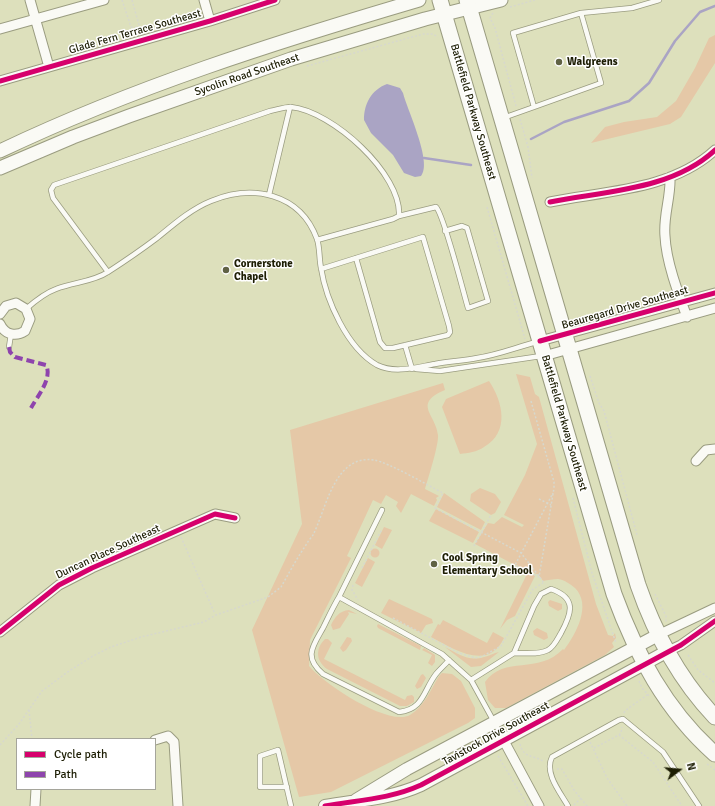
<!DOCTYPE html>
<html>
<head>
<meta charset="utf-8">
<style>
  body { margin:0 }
  #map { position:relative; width:715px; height:806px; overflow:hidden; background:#dde0bc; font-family:Signika,sans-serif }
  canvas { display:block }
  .legend { position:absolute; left:16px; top:738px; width:140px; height:52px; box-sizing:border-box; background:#fff; border:1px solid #a5a59b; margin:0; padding:5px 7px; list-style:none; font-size:12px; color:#1d1e04 }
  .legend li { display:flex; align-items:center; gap:8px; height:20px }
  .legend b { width:20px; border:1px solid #a5a59b }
  .north { position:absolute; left:659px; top:750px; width:40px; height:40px; -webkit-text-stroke:3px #fff; paint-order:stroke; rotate:74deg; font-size:11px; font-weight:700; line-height:16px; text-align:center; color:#1d1e04 }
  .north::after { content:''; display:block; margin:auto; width:14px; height:18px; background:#1d1e04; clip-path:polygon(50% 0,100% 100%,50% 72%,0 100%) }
</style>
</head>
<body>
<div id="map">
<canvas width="715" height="806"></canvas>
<ul class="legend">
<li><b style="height:5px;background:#d6006c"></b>Cycle path</li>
<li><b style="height:5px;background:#8e44ad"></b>Path</li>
</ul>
<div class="north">N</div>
</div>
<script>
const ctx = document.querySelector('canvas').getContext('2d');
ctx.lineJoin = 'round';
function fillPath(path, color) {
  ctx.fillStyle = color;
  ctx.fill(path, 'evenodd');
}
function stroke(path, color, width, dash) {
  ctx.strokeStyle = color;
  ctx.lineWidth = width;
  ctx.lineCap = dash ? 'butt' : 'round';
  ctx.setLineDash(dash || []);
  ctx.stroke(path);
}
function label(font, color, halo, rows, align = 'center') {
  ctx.font = font + ' Signika,sans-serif';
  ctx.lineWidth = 3;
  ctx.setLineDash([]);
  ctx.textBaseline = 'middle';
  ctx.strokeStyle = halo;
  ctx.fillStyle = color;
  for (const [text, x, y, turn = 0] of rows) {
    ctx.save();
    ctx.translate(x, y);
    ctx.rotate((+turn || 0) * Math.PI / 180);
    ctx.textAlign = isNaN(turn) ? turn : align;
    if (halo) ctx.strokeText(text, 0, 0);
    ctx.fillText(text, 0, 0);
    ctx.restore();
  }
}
fillPath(new Path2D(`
  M715,35v28l-34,54 -11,7 -79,19 14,-16 19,-5 33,-5 19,-16 19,-33 14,-30z
  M516,374l14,3 5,17 4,3 57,207 12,31 5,1 2,-3 1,5 -4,5 2,4 -9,8 -99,53h-11l-7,-8 -3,-18c19,-27 54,-7 78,-33l1,1c12,-16 28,-45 11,-62 -5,-4 -10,-8 -17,-9 -5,0 -10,1 -15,2l-4,-6 -26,-11 -38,-20 13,-21 6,1 8,-7 20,10 2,-2 -20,-10 21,-40 12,-31z
  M489,381c14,21 21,51 -5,66 -7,5 -16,6 -24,7l-18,-47 4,-8z
  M443,383l2,7c-33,14 -9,24 -7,45 1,9 -10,44 -13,54l14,7 -3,2 1,2 -3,6 -23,-12 -10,19 -5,-7 2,-4 -12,-7 -5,9 -8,-4 -26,56 4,2 -41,82 -1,26c14,17 79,61 101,49 14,-8 21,-26 29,-39l3,-3 10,1 9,7 14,27v10l-7,5 -137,69 -32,5 -47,-167 50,-106 -12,-94z
  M480,488l15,6 6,8 -6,11 -4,2 -21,-14 1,-7z
  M444,493l41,29 -4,8 -44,-23z
  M436,509l43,23 -6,11 -44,-22z
  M384,527l8,3 -10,19 -7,-4z
  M370.5 553a4.5 4.5 0 1 1 9 0a4.5 4.5 0 1 1-9 0Z
  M368,558l7,4 -13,25 -7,-4z
  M513,565l22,11 -20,40 -8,4 -7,9 26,-53 -14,-8z
  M389,599l43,20 1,4 -7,2 -5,8 -40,-20z
  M550,600l12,4v5l-4,2 -9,-5 -1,-4z
  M349,610l8,4 -9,-2 1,2 -9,14 -7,2 -2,-5c4,-8 8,-14 18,-15z
  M443,620l44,23 6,-11 11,6c-16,34 -50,11 -73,-1l7,-13 2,1z
  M378,624l43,22 -1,4 -42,-22 -1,-2z
  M537,628l10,5 1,5 -4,2 -10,-5 -1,-4z
  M347,637l4,1 1,3 -6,9 -3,2 -3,-4z
  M325,639h3l4,4 -8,16 81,41 2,-4 5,-1 2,2v5l-7,4h-7l-73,-37c-11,-8 -12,-20 -2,-30z
  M445,647c13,7 24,15 39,10 5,-1 10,-4 15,-5l-18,14 -10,1z
  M424,648l11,7v7l-3,4 -4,-3 4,-8 -10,-5z
  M423,674l3,4 -5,9 -4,2 -2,-3 6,-11z`), '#e5c8a7');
fillPath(new Path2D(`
  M387,84l13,4 3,5c4,16 30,70 18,83l-6,1 -11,-4 -11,-18 -22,-22 -7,-13c0,-16 7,-30 23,-36z`), '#aaa4c4');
stroke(new Path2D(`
  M531,139l33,-17 65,-21 20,-18 26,-42 25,-29 15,-6
  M424,158l47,7`), '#aaa4c4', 2.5);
const service = new Path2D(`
  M534,107l67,-24 -20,-70
  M503,118l31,-11 -21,-74 68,-20 51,-5 27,-8
  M269,195l21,-88
  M399,216l37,-9c8,8 27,84 32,101l20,-7 -21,-73 -5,-2 -17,5
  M321,269l102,-32 26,89 1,6 -2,3 -55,13h-8l-5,-6 -24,-84
  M108,272l-55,-74 -2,-8 3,-5 216,-74c6,-1 14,-4 21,-4 41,4 111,67 108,109l-6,3 -76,21
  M26,309c9,-8 19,-16 30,-20 18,-7 37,-7 52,-17 17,-11 33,-22 49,-34 16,-13 34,-29 54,-37 42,-17 89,-8 106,38 3,9 2,20 4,29 5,32 26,80 56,97 18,9 40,2 58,-1 14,-3 28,-3 42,-6 21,-3 40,-11 60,-16
  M405,345l7,24
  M9,347l2,-13
  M416,369l24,2 101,-15
  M339,597l43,-87
  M449,660c-4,5 -9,9 -13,14 -13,17 -12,35 -37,38l-76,-38c-20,-17 -10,-28 0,-46 5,-10 10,-21 16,-31l103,57 29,26 33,60
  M471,680l43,-27 20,-47 7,-12 10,-5c26,9 21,24 10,44 -3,5 -7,14 -13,17 -9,5 -24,3 -34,3
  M287,787h-27v-31l18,-6 13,56
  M568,806c-8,-14 -24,-33 -16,-49l67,-37 4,-1 40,33 36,54`);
const minor = new Path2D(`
  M30,0l19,67
  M204,0l6,21
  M0,29l104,-29
  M0,81l210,-60 65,-21
  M670,177c1,20 -7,39 -5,59 1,25 13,57 22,81
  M550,202c55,-11 122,-12 165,-52
  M0,314l6,-8 10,-3 10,6 4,10 -5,12c-9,6 -20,4 -25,-7
  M540,341l175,-48
  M544,356l171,-48
  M696,461l10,-11 9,-1
  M0,632l59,-47 33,-17 123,-54 20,4
  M658,635l57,-27
  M666,652l15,-7 34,-24
  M155,740l13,-4 6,6 4,64
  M504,741l35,65
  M35,806l1,-17`);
const tertiary = new Path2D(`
  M356,800l51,-31 251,-134
  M325,806c34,-6 65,-7 96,-21l245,-133`);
const secondary = new Path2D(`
  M0,151c134,-64 276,-109 419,-151
  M0,168l73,-31 56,-21 162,-57 134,-40 76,-19`);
const primary = new Path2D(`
  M440,0l174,594c22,60 52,117 101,160
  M467,0l171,585c17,49 41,94 77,132`);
stroke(service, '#9a9c80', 6);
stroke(minor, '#9a9c80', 11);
stroke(tertiary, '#9a9c80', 14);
stroke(secondary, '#9a9c80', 15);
stroke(primary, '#9a9c80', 17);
stroke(new Path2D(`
  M122,0l9,27 5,1
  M132,0l7,25 -3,3 1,6
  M510,7l25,-7
  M493,13l-3,5 5,10 21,78
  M307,66l116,-32h10l5,3
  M520,119l8,28 4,31
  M487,207l38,132
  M590,376l9,27 5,8 33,124
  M531,401l23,81v6l-15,89 -24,-12 38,-72
  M573,498l19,75 24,70
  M539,499l12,6
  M181,537l34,77
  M474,546l17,-31
  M362,568l20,-39
  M353,585l-1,5 6,10
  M655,594l11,22v6
  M393,618l66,35 16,5 8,-2 18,-10 32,-57 10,-6
  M688,655l10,15 17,13
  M639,681l3,7 8,9
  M29,710l3,29
  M624,713c1,-4 19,-14 24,-19
  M619,735l2,-2 1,-6
  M590,742l17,36 20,28
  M520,744c3,14 13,11 23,17
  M0,745l19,-21 23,-33 27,-20 24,-15 18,-9 30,-10 63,-15 12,-7 52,-18 13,-10c8,-14 16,-29 25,-42 2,-4 5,-7 7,-10 13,-25 21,-81 61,-75 16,3 53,25 69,33l-8,15 86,45 24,31
  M594,748l25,-13 34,27 29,44
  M498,756l30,50
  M707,764l8,6
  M557,769h5l12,21 13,16
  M574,805l7,-7`), '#d7d8cd', 1.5, [2, 2]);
stroke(service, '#fafaf5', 4.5);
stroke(minor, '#fafaf5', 9);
stroke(tertiary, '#fafaf5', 12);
stroke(secondary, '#fafaf5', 13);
stroke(primary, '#fafaf5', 15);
stroke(new Path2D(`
  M9,347l1,5 5,5 31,8c7,13 -9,32 -15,43`), '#8e44ad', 4, [8, 4]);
stroke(new Path2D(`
  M0,81l210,-60 65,-21
  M550,202c55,-11 122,-12 165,-52
  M540,341l175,-48
  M0,632l59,-47 33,-17 123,-54 20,4
  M325,806c34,-6 65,-7 96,-21l260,-140 34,-24`), '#d6006c', 5);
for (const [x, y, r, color] of [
  [559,62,4,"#606244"],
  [226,270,4,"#606244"],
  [434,564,4,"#606244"]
]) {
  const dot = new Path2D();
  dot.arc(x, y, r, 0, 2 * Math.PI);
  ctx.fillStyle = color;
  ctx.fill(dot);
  stroke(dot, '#fff', 1.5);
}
label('11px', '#1d1e04', '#fff', [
  ["Glade Fern Terrace Southeast",135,32,-16],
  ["Sycolin Road Southeast",247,75,-19],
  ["Battlefield Parkway Southeast",473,112,74],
  ["Beauregard Drive Southeast",625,308,-16],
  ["Battlefield Parkway Southeast",564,423,74],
  ["Duncan Place Southeast",108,552,-25],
  ["Tavistock Drive Southeast",496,734,-29]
]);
label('bold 11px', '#1d1e04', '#fff', [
  ["Walgreens",567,62],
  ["Cornerstone",234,264],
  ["Chapel",234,277],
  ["Cool Spring",442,558],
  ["Elementary School",442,571]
], 'left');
</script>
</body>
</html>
